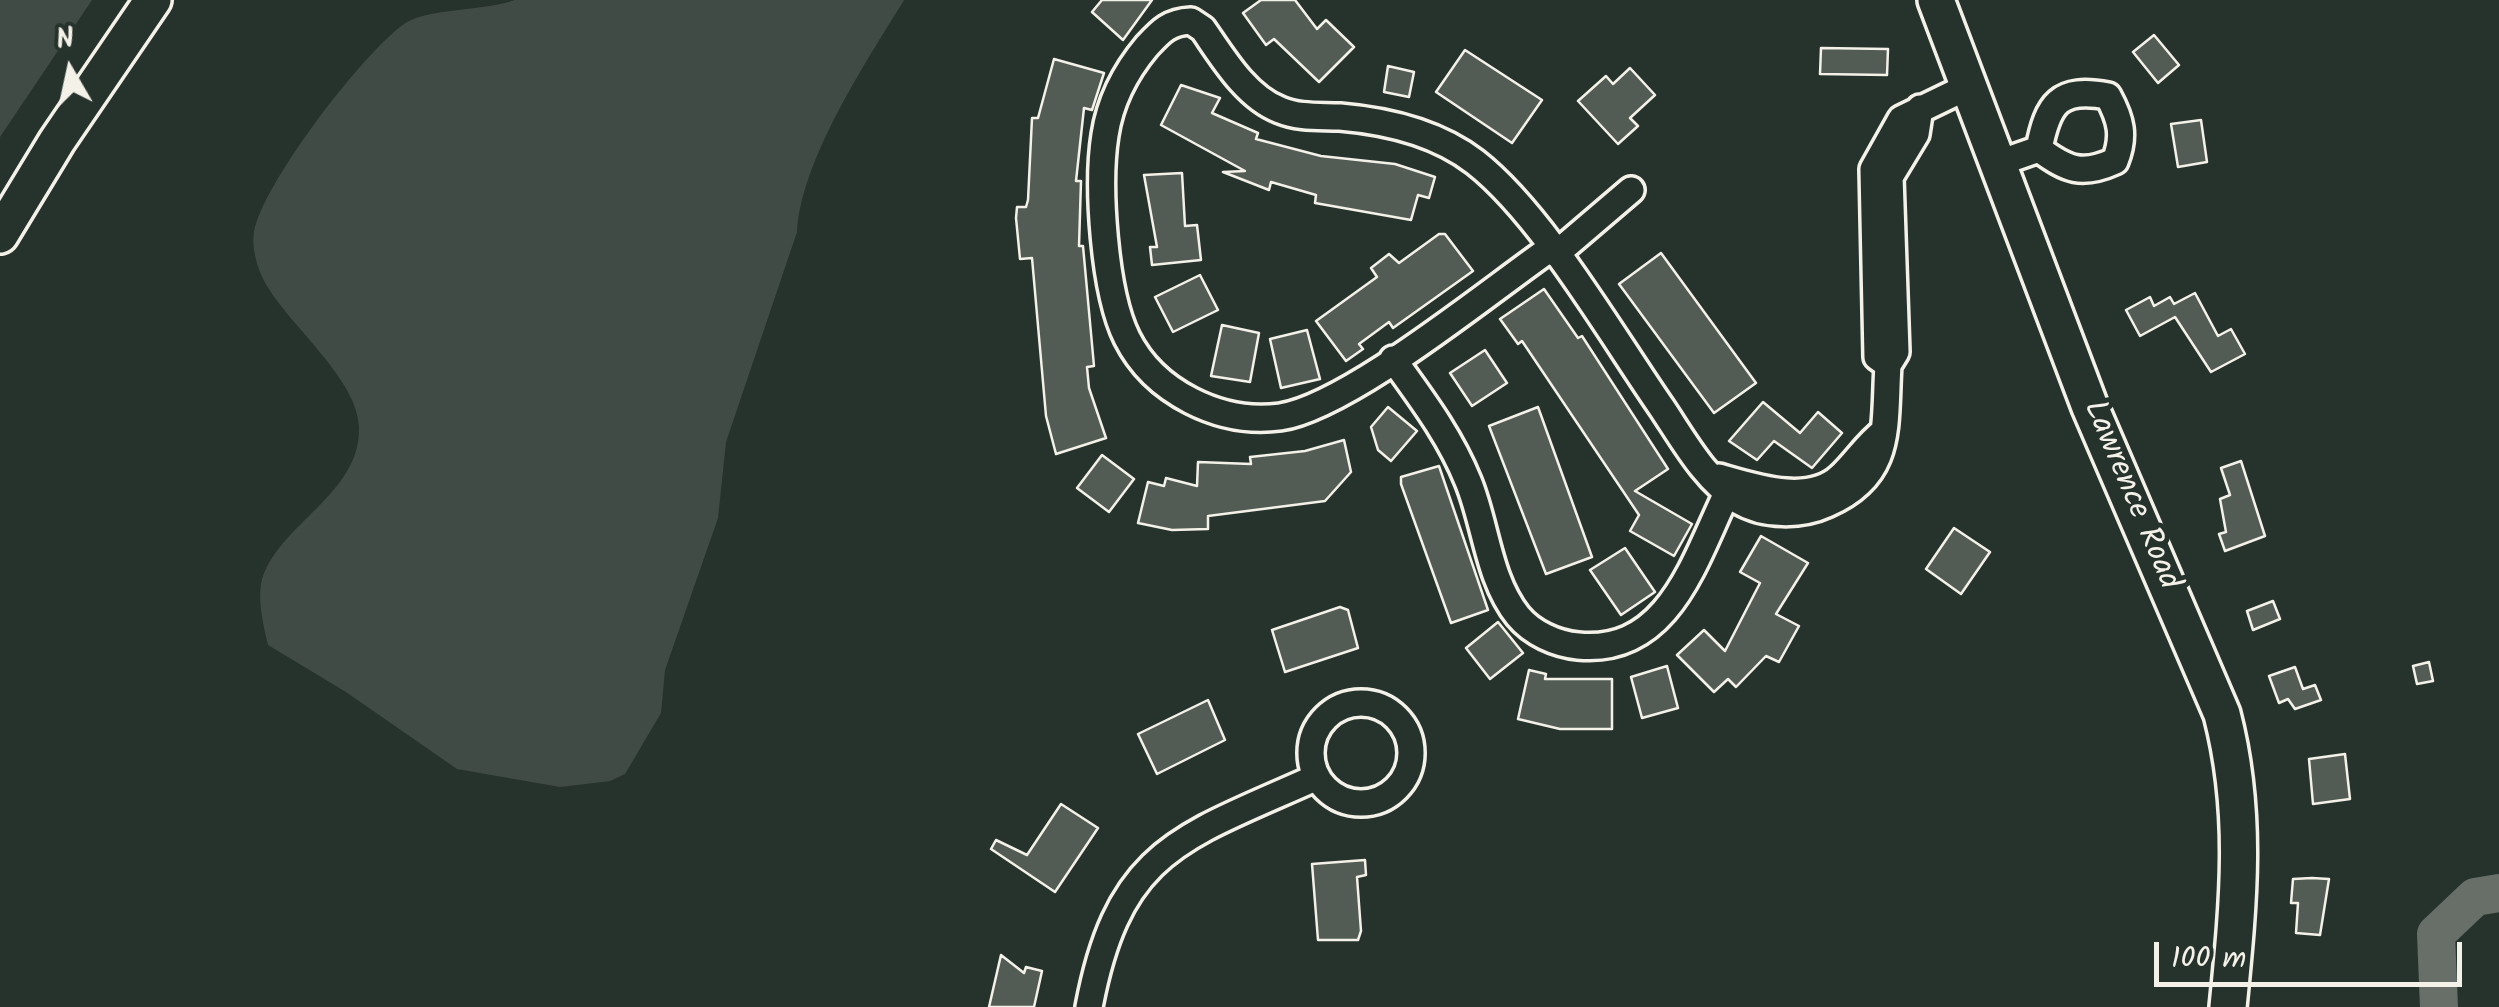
<!DOCTYPE html>
<html>
<head>
<meta charset="utf-8">
<style>
  body { margin:0 }
  #map { position:relative; width:2499px; height:1007px; overflow:hidden; background:#26332d; font-family:Kalam,sans-serif }
  canvas { display:block }
  .north { position:absolute; left:20px; top:20px; width:100px; height:100px; -webkit-text-stroke:8px #26332d; paint-order:stroke; rotate:351deg; font-size:28px; font-weight:700; line-height:40px; text-align:center; color:#f4f1e8 }
  .north::after { content:''; display:block; margin:auto; width:35px; height:45px; background:#f4f1e8; clip-path:polygon(50% 0,100% 100%,50% 72%,0 100%) }
  .scale { position:absolute; left:2154px; top:942px; width:308px; height:45px; box-sizing:border-box; border:5px solid #f4f1e8; border-top:0; padding-left:12px; font-size:30px; line-height:35px; white-space:nowrap; color:#f4f1e8; -webkit-text-stroke:8px #26332d; paint-order:stroke }
</style>
</head>
<body>
<div id="map">
<canvas width="2499" height="1007"></canvas>
<div class="north">N</div>
<div class="scale">100 m</div>
</div>
<script>
const ctx = document.querySelector('canvas').getContext('2d');
ctx.lineJoin = 'round';
function fillPath(path, color) {
  ctx.fillStyle = color;
  ctx.fill(path, 'evenodd');
}
function stroke(path, color, width, dash) {
  ctx.strokeStyle = color;
  ctx.lineWidth = width;
  ctx.lineCap = dash ? 'butt' : 'round';
  ctx.setLineDash(dash || []);
  ctx.stroke(path);
}
function label(font, color, halo, rows, align = 'center') {
  ctx.font = font + ' Kalam,sans-serif';
  ctx.lineWidth = 10;
  ctx.setLineDash([]);
  ctx.textBaseline = 'middle';
  ctx.strokeStyle = halo;
  ctx.fillStyle = color;
  for (const [text, x, y, turn = 0] of rows) {
    ctx.save();
    ctx.translate(x, y);
    ctx.rotate((+turn || 0) * Math.PI / 180);
    ctx.textAlign = isNaN(turn) ? turn : align;
    if (halo) ctx.strokeText(text, 0, 0);
    ctx.fillText(text, 0, 0);
    ctx.restore();
  }
}
fillPath(new Path2D(`
  M0,0h92l-92,137z
  M515,0h389c-38,62 -103,160 -107,232l-71,210 -8,76 -53,152 -4,43 -36,61 -15,7 -50,6 -103,-18 -111,-77 -78,-47c-5,-22 -13,-53 -3,-74 24,-52 96,-81 94,-144 -1,-46 -66,-99 -90,-138 -10,-15 -18,-39 -15,-57 9,-49 109,-179 150,-208 23,-16 81,-13 111,-24z`), '#414b45');
stroke(new Path2D(`
  M2439,1007l-3,-73 39,-37 24,-4`), '#676f68', 38);
const building = new Path2D(`
  M1102,0h50l-29,40 -31,-28z
  M1261,0h34l22,29 9,-9 28,27 -35,35 -45,-43 -8,6 -23,-32z
  M2154,35l25,30 -21,18 -25,-31z
  M1821,48l67,1 -1,26 -67,-1z
  M1465,50l77,50 -30,43 -76,-51z
  M1054,59l50,14 -12,37 -8,-2 -8,73h5l-2,65h4l11,120 -7,1 2,21 17,50 -50,16 -10,-38 -14,-158 -12,1 -4,-41 1,-11h9l2,-7 4,-82h6z
  M1388,66l26,6 -5,25 -25,-5z
  M1630,68l25,27 -25,23 8,8 -20,18 -40,-43 28,-25 7,8z
  M1181,85l39,13 -8,15 46,20 -2,6 65,17 74,8 40,13 -6,21 -11,-3 -7,25 -96,-17 1,-8 -45,-13 -2,8 -46,-18 22,-1 -84,-46z
  M2201,120l6,42 -29,5 -7,-43z
  M1182,173l3,53 12,-1 4,35 -49,5 -2,-18h7l-13,-72z
  M1439,234h6l28,37 -80,57 -4,-6 -30,22 4,5 -17,12 -30,-40 61,-44 -6,-9 18,-14 10,9z
  M1661,253l95,130 -42,30 -95,-129z
  M1200,275l18,35 -45,22 -18,-35z
  M1544,289l34,49 4,-2 86,133 -33,22 57,33 -18,32 -44,-25 9,-16 -117,-174 -4,3 -18,-25z
  M2195,293l23,43 13,-7 14,25 -34,18 -36,-55 -35,19 -14,-26 24,-13 4,9 16,-9 4,7z
  M1222,325l37,8 -9,49 -39,-6z
  M1307,330l13,49 -39,9 -11,-49z
  M1485,350l22,33 -35,23 -22,-33z
  M1763,402l37,31 18,-21 24,21 -30,35 -38,-27 -17,19 -28,-19z
  M1388,407l29,24 -26,30 -13,-11 -7,-23z
  M1538,407l54,150 -46,17 -57,-148z
  M1344,440l7,32 -26,29 -117,15v13l-36,1 -34,-7 10,-41 16,4 2,-8 31,8 1,-24 53,2 -1,-7 55,-6z
  M1102,455l32,24 -25,33 -32,-24z
  M2241,461l24,75 -40,15 -6,-17 7,-2 -6,-33 10,-4 -9,-27z
  M1439,466l49,144 -37,13 -50,-139v-7z
  M1954,528l36,24 -29,42 -35,-25z
  M1761,536l47,27 -32,51 23,12 -20,36 -13,-6 -30,31 -8,-8 -14,13 -37,-37 27,-25 21,21 35,-68 -20,-11z
  M1625,548l30,44 -34,23 -31,-45z
  M2273,601l7,18 -27,11 -6,-19z
  M1340,607l8,3 10,38 -73,24 -13,-42z
  M1498,622l25,31 -33,26 -24,-31z
  M2429,662l4,19 -16,3 -4,-18z
  M1667,666l11,42 -36,10 -11,-41z
  M2295,667l8,22 12,-4 6,15 -26,9 -7,-10 -9,4 -10,-27z
  M1529,670l17,4 -1,5h67v50h-52l-42,-10z
  M1208,700l17,40 -68,34 -19,-40z
  M2345,754l5,45 -37,5 -4,-45z
  M1061,804l37,24 -43,64 -64,-43 5,-9 31,15z
  M1365,860l1,15 -9,2 4,54 -3,9h-40l-6,-76z
  M2312,878l17,1 -9,56 -24,-2 2,-30h-7l2,-24z
  M1001,955l23,18 2,-6 16,4 -8,36h-45z`);
fillPath(building, '#525c55');
stroke(building, '#f4f1e8', 2.5);
const street = new Path2D(`
  M1996,164l43,-15c9,-46 20,-62 69,-53 13,24 17,40 7,65 -33,15 -48,9 -76,-12
  M1551,248c-62,43 -203,159 -271,169 -60,8 -126,-25 -153,-79 -23,-46 -30,-153 -22,-203 5,-33 21,-64 42,-89 14,-15 22,-24 44,-25l12,8c20,29 43,68 77,81 19,8 40,6 60,7 47,4 96,15 135,45 67,52 137,174 187,246 22,33 43,72 77,93 25,15 62,15 88,3 66,-29 57,-76 61,-139l8,-13 -6,-175 26,-43 4,-26
  M1556,254l75,-64
  M1393,359c28,39 57,77 75,122 18,43 20,98 50,135 14,17 38,28 60,30 92,9 117,-88 150,-155
  M1888,365l-11,-8 -4,-188 28,-50 66,-32
  M1719,477c35,10 90,29 121,0 16,-15 26,-32 44,-46
  M1311 753a50 50 0 1 1 100 0a50 50 0 1 1-100 0Z
  M1089,1007c30,-159 93,-169 228,-230`);
const secondary = new Path2D(`
  M1936,0l154,407 132,307c26,100 16,192 6,293
  M0,235l57,-94 96,-141`);
stroke(street, '#f4f1e8', 32);
stroke(secondary, '#f4f1e8', 42);
stroke(street, '#26332d', 25);
stroke(secondary, '#26332d', 35);
label('32px', '#f4f1e8', '#26332d', [
  ["Lawrence Road",2129,496,67]
]);
</script>
</body>
</html>
